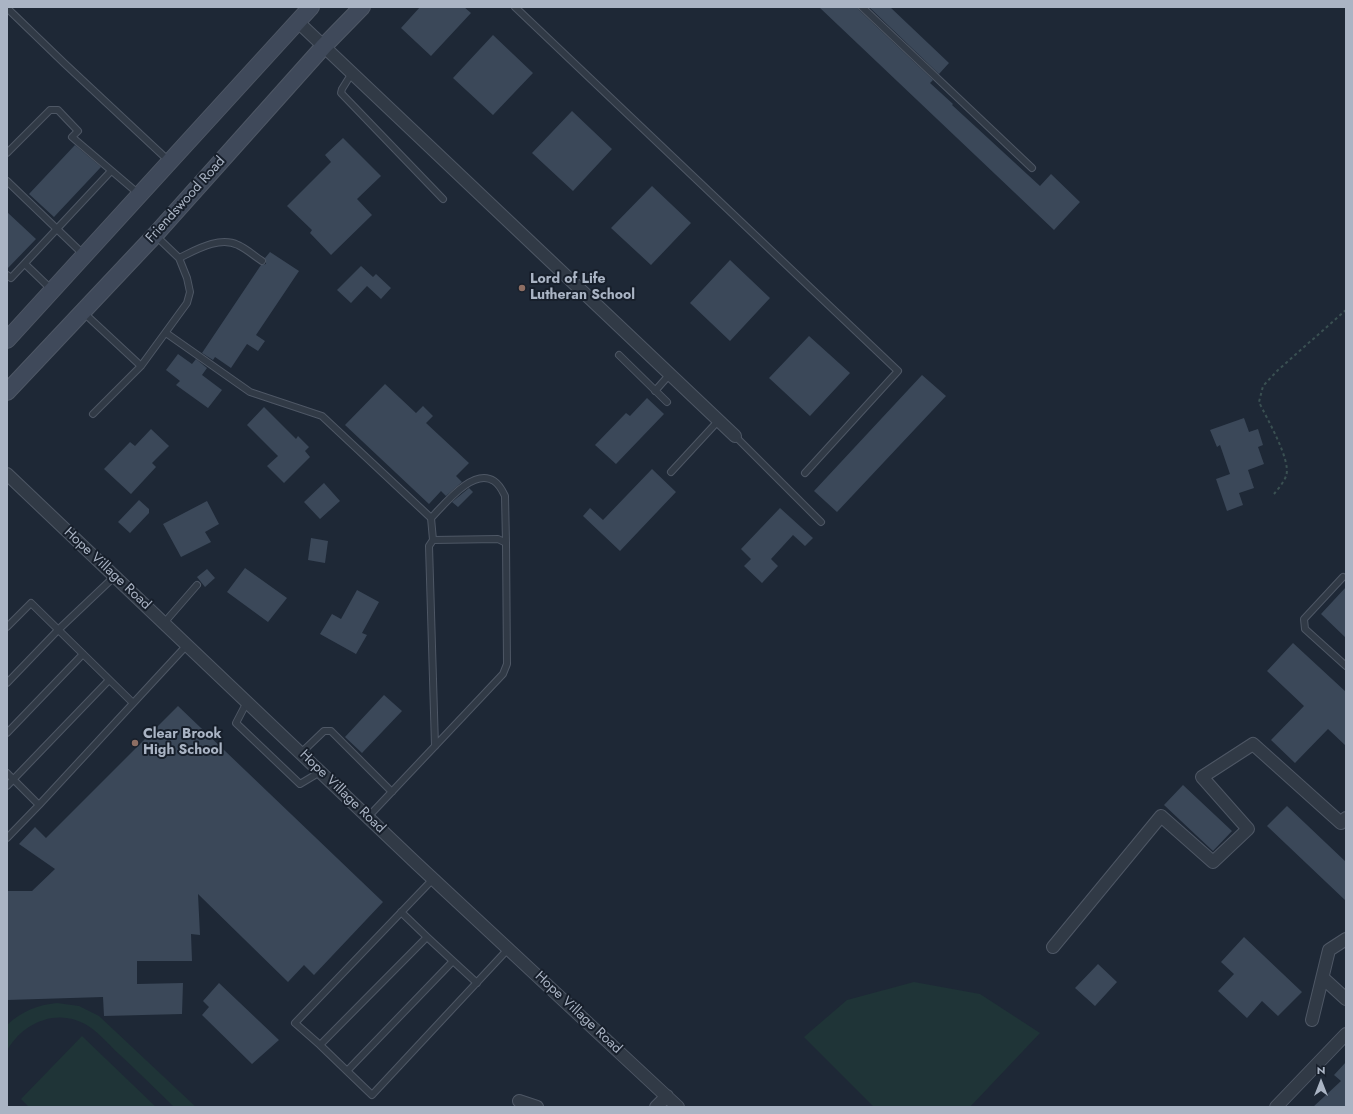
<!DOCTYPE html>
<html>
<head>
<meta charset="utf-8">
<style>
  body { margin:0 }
  #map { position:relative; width:1353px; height:1114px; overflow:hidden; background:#1e2836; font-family:Jost,sans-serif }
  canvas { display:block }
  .frame { position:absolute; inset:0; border:8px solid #aab4c4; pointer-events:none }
  .north { position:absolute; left:1301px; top:1062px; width:40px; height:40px; -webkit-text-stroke:3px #171f2b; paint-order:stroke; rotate:0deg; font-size:11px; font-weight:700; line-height:16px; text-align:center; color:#aab4c4 }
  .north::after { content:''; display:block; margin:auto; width:14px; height:18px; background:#aab4c4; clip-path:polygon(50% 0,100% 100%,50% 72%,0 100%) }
</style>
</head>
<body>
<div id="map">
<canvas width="1353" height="1114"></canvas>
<div class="frame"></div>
<div class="north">N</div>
</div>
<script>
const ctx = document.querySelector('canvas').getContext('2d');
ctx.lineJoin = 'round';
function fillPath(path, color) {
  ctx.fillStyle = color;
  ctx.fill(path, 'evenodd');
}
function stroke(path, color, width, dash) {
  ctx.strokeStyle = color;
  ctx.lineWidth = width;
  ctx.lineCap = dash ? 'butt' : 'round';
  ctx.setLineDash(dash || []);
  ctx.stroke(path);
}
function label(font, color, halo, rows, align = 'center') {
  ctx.font = font + ' Jost,sans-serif';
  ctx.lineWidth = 4;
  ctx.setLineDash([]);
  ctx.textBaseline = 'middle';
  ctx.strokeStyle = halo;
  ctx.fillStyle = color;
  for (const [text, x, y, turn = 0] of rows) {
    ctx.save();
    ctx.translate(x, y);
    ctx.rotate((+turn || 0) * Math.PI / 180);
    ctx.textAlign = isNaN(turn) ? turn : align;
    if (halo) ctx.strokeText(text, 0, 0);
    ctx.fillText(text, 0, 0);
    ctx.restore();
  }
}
fillPath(new Path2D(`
  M914,982l66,12 60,39 -70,74h-96l-70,-70 43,-37z
  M57,1003l22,3 20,10 97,91h-22c-18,-18 -36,-35 -55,-53 -11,-10 -21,-23 -34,-30 -29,-16 -63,-1 -78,27v-26c15,-14 30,-20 50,-22z
  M82,1036l74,71h-127l-8,-8z`), '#1f3437');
fillPath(new Path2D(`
  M420,7h44l7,6 -40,43 -30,-28z
  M819,7h39l1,3 74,70 -3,3 23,21 -1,1 88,81 11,-12 29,28 -26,28z
  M869,7h21l59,56 -10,11z
  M493,35l40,38 -40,42 -40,-37z
  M572,111l40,38 -39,42 -41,-38z
  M343,138l38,38 -24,23 15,16 -41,40 -21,-22 2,-3 -25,-24 44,-44 -6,-7z
  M75,145l26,22 -47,50 -25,-23z
  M652,186l39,37 -40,42 -40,-37z
  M7,212l29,27 -29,30z
  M270,252l29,19 -43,64 9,6 -7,10 -11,-7 -16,24 -16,-11 -2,3 -11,-7 59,-88 5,-1v-3l-1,-3z
  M730,260l40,38 -40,43 -40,-38z
  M361,266l12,11 3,-3 15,14 -10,11 -14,-13 -16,17 -14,-13z
  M809,336l41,37 -40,43 -41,-38z
  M178,354l14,10 4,-5 11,9 -5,7 20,15 -14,18 -32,-23 4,-4 -14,-11z
  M922,375l24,21 -109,116 -23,-21z
  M385,384l31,29 7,-7 10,10 -7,7 43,40 -13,13 6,6 -16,14 -5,-5 -12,13 -84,-79z
  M647,398l17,16 -48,50 -21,-19 31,-32 4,3z
  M264,407l32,32 2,-3 11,11 -4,4 5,6 -26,26 -17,-17 11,-10 -31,-31z
  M1244,418l5,14 9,-3 5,16 -5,2 6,17 -16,6 6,18 -15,5 4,12 -16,6 -11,-32 14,-5 -10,-29 -3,2 -7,-17z
  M151,429l18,17 -17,17 4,4 -25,27 -27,-25 26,-27 5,4z
  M652,469l24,23 -56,59 -37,-35 7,-8 13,12z
  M324,483l16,18 -20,18 -16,-17z
  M469,488l4,4 -15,15 -6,-5z
  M139,500l10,9v4l-19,20 -12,-11z
  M207,501l12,23 -14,8 6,10 -30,15 -18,-33z
  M780,508l33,30 -8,8 -12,-11 -22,24 7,7 -16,17 -18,-17 7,-7 -10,-10z
  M311,538l17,3 -3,22 -17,-3z
  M245,568l42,30 -19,24 -41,-30z
  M207,569l8,9 -10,9 -8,-10z
  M1346,587v51l-25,-24z
  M357,590l22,12 -17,31 5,2 -11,19 -36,-20 12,-20 9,5z
  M1293,643l53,49v54l-18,-17 -33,34 -24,-23 33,-34 -37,-35z
  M384,695l18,16 -40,42 -17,-16z
  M178,706l205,196 -69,73 -10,-10 -16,17 -90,-88 2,41 -9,-1 1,27h-55v23l46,-1 -1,31 -78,2 -1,-19 -96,3v-109h25l23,-22 -36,-25 16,-17 11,11z
  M1183,785l49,46 -19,20 -49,-46z
  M1287,806l59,56v39l-79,-75z
  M1244,937l58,55 -24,24 -16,-15 -15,17 -29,-27 16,-17 -13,-12z
  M1098,964l19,18 -22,24 -20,-18z
  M219,983l60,57 -27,24 -50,-49 7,-8 -6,-6z
  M1346,1062v45h-33l28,-26 -7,-6z`), '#3b4859');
const lane = new Path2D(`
  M515,7l383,364 -93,102
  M862,7l170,161
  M7,8l57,55 106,99
  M352,73l-10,16 -1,4 102,106
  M7,153l43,-43h8l20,21 -6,6 68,58
  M7,181l77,74
  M179,258c17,-8 40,-22 59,-13 9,4 16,11 24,16
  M25,264l27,26
  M7,275l4,3 100,-107
  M84,313l57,53
  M166,333l84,59 72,24 109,102 2,22
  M619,355l48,47
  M655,391l15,-17
  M93,414l48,-48 46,-63 3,-11 -3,-14 -8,-20 -24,-23
  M735,436l86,86
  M671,472l48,-52
  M431,518c13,-13 42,-51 63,-37 6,4 8,9 11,15l1,47
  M1343,577l-39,42 1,10 41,37
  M164,623l33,-38
  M7,627l24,-24 102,100
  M7,683l51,-53 57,-54
  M247,702l-11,21 64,61 20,-12
  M7,733l76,-79
  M301,753l23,-22h7l61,61
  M7,773l32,32
  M7,786l102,-106
  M368,817l135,-143 4,-10 -1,-121 -8,-4 -65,1 -4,6 6,200
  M7,838l32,-33 148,-160
  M433,879l-138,144 25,22 107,-108 26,24 -106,110 25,24 137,-147
  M401,912l26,25
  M453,961l24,22
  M320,1045l27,26`);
const street = new Path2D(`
  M297,21l438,415
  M7,474l410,390 261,243
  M1053,947l108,-131 52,46 35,-33 -46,-52 51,-33 88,79 5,-5
  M1323,978l23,21
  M1312,1020l17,-70 17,-11
  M519,1101l18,6
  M656,1107l11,-11
  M1276,1107l70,-73`);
const secondary = new Path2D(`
  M7,340l304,-333
  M7,392l148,-157 169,-189 38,-39`);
stroke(lane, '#4e5765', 8);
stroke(street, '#4e5765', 14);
stroke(secondary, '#4e5765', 18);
stroke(new Path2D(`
  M1274,494c4,-5 10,-12 12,-18 6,-15 -20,-59 -27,-74l4,-16 15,-16 68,-60`), '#3a5052', 2, [3, 3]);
stroke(lane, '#313a46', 6);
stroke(street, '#313a46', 12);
stroke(secondary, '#3f495a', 16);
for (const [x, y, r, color] of [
  [522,288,4,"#8d6e63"],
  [135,743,4,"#8d6e63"]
]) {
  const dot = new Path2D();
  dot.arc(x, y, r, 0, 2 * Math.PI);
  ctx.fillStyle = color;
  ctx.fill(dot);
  stroke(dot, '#171f2b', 1.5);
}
label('14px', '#aab4c4', '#171f2b', [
  ["Friendswood Road",186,200,-48],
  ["Hope Village Road",107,569,43],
  ["Hope Village Road",342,792,44],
  ["Hope Village Road",578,1013,43]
]);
label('bold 14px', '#aab4c4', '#171f2b', [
  ["Lord of Life",530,280],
  ["Lutheran School",530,296],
  ["Clear Brook",143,735],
  ["High School",143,751]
], 'left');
</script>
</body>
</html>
